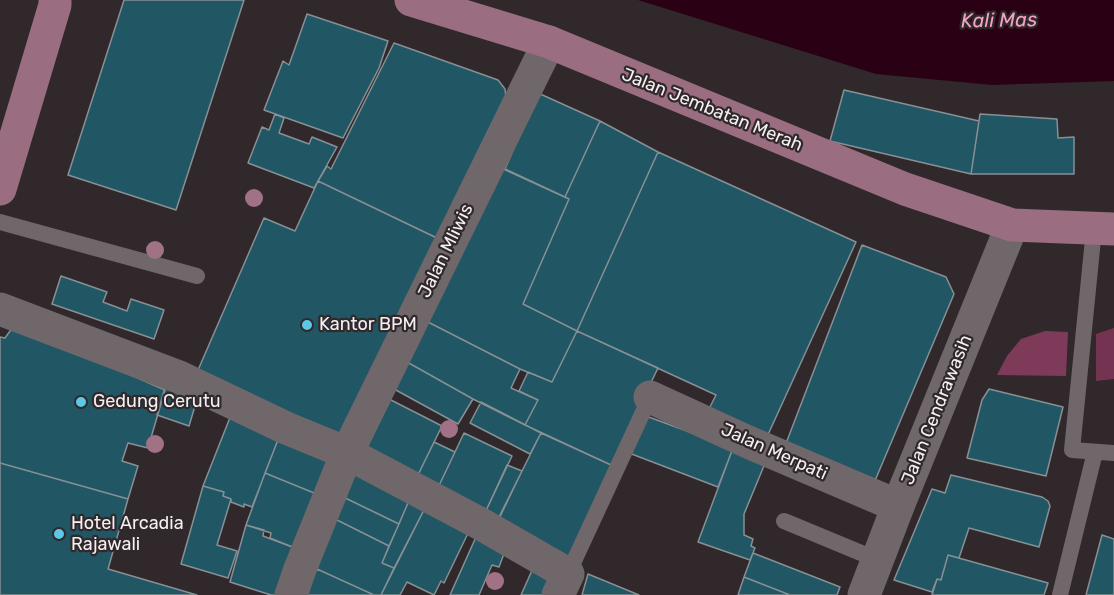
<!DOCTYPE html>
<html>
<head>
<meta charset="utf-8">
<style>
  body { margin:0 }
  canvas { display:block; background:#30282b }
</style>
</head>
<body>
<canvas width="1114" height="595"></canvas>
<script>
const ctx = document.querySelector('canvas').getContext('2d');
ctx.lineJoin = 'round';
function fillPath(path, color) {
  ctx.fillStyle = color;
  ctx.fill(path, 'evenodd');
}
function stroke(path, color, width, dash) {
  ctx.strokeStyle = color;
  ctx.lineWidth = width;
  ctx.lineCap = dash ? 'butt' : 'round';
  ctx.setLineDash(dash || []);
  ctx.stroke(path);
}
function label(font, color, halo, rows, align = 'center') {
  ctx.font = font + ' Rubik,sans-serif';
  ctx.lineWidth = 4.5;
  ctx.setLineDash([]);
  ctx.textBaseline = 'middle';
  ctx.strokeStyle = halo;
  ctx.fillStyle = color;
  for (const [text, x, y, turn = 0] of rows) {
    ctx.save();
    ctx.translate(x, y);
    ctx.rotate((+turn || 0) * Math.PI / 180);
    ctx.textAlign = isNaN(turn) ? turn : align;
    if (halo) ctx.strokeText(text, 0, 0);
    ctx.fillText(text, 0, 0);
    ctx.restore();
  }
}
fillPath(new Path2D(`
  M1114,328v51l-18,2v-47z`), '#743451');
fillPath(new Path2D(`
  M1045,331l23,1 -2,44 -69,-1 10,-19 14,-17z`), '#7e3b59');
fillPath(new Path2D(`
  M638,0h476v81l-122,4 -116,-11z`), '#2a0015');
const building = new Path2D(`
  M124,0h120l-68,210 -108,-35z
  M307,14l81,27 -9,27 -36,70 -79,-28 19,-49 6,4z
  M394,43l104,37 7,9 1,9 -69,140 -119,-57 9,-15 4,3z
  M844,90l135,31 -8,53 -141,-33z
  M538,93l62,28 -35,76 -60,-28z
  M275,114l9,4 -5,15 30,11 3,-7 25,10 -23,41 -66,-25 14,-36 7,3z
  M980,114l77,5 1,19 16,-1v37h-103z
  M600,121l58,31 -81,179 -54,-27 46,-105 -4,-2z
  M658,152l198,90 -90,197 -59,-26 9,-18 -139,-64z
  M499,167l70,32 -46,105 54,27 -25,51 -32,-13 -94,-48z
  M318,181l123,59 -102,203 -144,-66 69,-159 31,13z
  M862,245l84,32 8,17 -80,189 -89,-37z
  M61,276l46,16 -4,10 24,9 4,-12 33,11 -10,29 -102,-35z
  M426,321l94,48 -9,19 27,12 -13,25 -52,-26 -66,-37z
  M17,328l8,1 140,61 -17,58 -20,-5 -6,18 16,5 -10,33 -128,-36v-126l5,1 5,-7z
  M577,331l81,37 -47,97 -86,-40 13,-25 -19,-9 9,-19 24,10z
  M407,362l66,37 -15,25 -64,-35z
  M166,384l32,12 -9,30 -32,-11z
  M989,389l74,18 -17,69 -79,-18 15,-58z
  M387,398l55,28 -28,57 -55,-28z
  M481,402l60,31 -11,21 -60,-31z
  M231,415l50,17 -29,75 -8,-3v3l-13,-5v-3l-8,-3 1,-4 -21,-6z
  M646,416l87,32 -15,39 -89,-34z
  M281,432l54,22 -16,41 -54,-22z
  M464,433l48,23 -29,61 -48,-23z
  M541,433l70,32 -45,100 -72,-38z
  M434,442l21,10 -20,42 -21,-11z
  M733,448l33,13 -22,53v21l9,4 -2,7 4,2 -5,12 -52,-18z
  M0,463l128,36 -20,70 89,26h-197z
  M507,465l15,6 -26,54 -13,-8z
  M352,466l59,30 -12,28 -60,-29z
  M265,473l54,22 -19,55 -30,-12 1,-5 -25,-8z
  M951,475l91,22 6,4 2,5 -11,41 -70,-19 -10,30 -11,-3 -7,25 -4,-1 -5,13 -38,-12 38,-91 13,4z
  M203,486l21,6 -1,4 8,3 -14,46 20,6 -9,27 -47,-14z
  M339,495l60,29 -10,22 -56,-28z
  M411,496l16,8 -33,64 -12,-5z
  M427,504l44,23 -27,56 -3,-2 -7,14 -27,-13 -7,13h-19z
  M333,518l56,28 -7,17 12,5 -13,27h-7l-57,-26z
  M246,525l18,5 -1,6 37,14 -15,45h-14l-41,-13z
  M1102,535l12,4v56h-28z
  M476,537l29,14 -6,16 -7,-2 -13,30h-29z
  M753,553l87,34 -3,8h-47l-46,-18z
  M948,555l100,28 -4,12h-112l5,-16 4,1z
  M534,566l22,10 -9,19h-26z
  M317,569l57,26h-70z
  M588,574l51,21h-57z
  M744,577l46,18h-52z`);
fillPath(building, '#215665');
stroke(building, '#879094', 1.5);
stroke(new Path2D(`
  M0,222l197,54
  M1094,229l-22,221 42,3
  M784,521l94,39
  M568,574l82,-177
  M1060,595l35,-143`), '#6f676a', 16);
stroke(new Path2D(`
  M0,309l179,68 107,51 61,25 134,71 87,50 -10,21
  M650,397l98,45 150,64
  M291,595l9,-26 47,-116 202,-411`), '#6f676a', 33);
stroke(new Path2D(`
  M864,595l34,-89 114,-281`), '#6f676a', 33);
stroke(new Path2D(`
  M411,0l138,42 356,147 107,36 102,4
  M0,189l55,-184v-5`), '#9a6d80', 33);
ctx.fillStyle = '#a17185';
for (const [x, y] of [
  [254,198],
  [155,250],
  [449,429],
  [155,444],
  [495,581]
]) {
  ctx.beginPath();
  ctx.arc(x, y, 9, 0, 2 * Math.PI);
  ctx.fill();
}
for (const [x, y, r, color] of [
  [307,325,6,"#5bc8e6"],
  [81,402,6,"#5bc8e6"],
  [59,534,6,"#5bc8e6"]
]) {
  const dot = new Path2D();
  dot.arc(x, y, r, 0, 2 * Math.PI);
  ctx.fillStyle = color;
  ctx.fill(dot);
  stroke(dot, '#30282b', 2);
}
label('18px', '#f4eff1', '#30282b', [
  ["Jalan Jembatan Merah",712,110,22],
  ["Jalan Mliwis",446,251,-64],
  ["Jalan Cendrawasih",937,410,-68],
  ["Jalan Merpati",774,452,24]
]);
label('18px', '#f4eff1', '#30282b', [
  ["Kantor BPM",319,325],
  ["Gedung Cerutu",93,402],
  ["Hotel Arcadia",71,524],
  ["Rajawali",71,545]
], 'left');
label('italic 20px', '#f5a3c5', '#30282b', [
  ["Kali Mas",999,21,-1]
]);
</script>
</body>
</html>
